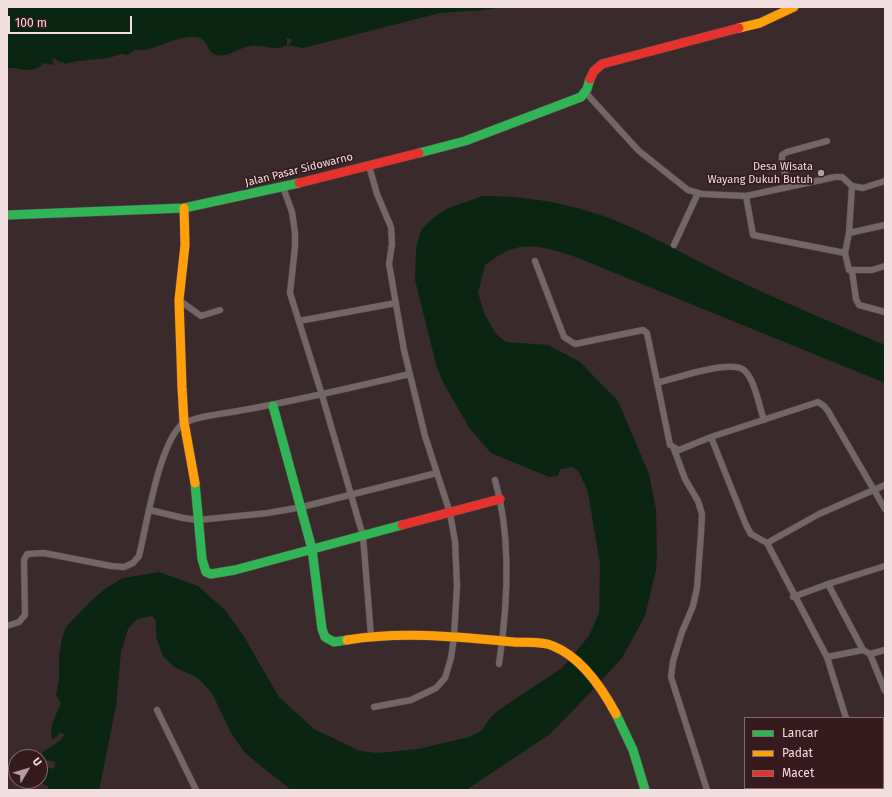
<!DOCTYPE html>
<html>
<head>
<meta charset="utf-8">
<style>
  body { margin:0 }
  #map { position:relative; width:892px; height:797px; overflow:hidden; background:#3a2a2c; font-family:"Fira Sans",sans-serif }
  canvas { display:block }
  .frame { position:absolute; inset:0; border:8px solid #f2dddf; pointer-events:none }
  .legend { position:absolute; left:744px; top:717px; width:140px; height:72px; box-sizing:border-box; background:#361a1e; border:1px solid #81686b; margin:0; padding:5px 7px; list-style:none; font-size:12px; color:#f2dddf }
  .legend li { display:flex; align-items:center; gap:8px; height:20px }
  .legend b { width:20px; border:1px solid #81686b }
  .north { position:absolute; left:8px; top:749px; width:40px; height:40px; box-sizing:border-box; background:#361a1e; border:1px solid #81686b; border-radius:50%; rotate:52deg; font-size:11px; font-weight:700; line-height:16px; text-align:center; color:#f2dddf }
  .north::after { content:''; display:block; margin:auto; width:14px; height:18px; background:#b29ea0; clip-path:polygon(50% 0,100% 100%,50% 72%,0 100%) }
  .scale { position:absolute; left:8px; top:16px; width:124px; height:18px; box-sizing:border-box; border:2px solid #f2dddf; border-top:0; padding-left:5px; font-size:12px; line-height:14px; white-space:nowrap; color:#f2dddf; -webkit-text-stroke:3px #361a1e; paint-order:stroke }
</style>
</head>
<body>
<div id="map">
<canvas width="892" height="797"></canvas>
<div class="frame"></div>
<ul class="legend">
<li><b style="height:5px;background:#30b455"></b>Lancar</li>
<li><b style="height:5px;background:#ff9f0a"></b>Padat</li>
<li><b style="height:5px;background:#e5322d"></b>Macet</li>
</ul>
<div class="north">U</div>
<div class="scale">100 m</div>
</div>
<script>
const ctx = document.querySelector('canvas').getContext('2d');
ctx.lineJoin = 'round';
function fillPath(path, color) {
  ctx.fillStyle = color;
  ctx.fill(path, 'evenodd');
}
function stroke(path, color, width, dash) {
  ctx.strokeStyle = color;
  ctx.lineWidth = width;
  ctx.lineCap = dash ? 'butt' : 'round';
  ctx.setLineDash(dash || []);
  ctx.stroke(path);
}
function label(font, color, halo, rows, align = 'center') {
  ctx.font = font + ' "Fira Sans",sans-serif';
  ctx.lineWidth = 3.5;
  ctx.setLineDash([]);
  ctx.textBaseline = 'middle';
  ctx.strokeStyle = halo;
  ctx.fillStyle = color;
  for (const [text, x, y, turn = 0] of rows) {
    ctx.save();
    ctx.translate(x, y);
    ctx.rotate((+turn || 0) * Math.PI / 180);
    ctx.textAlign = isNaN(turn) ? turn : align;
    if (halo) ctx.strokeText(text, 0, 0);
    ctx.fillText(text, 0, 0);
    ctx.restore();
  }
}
fillPath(new Path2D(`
  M7,7h499l-23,3 -43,3 -137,35 -15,-3 4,-4 -1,-2 -4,-1v7c-12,7 -23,-1 -36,1 -12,1 -22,12 -35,9 -9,-3 -8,-16 -19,-18 -17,-2 -35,9 -51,13 -3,1 -8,-1 -12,0 -2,1 -4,4 -7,5 -8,-3 -11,2 -19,3 -15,2 -30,2 -44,6v-3l-2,2 -9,-5 -1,1 2,3 -2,3 -8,-2c-13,13 -22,4 -37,5z
  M483,196c45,-1 100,10 141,28 37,16 70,36 106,53 51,24 103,46 155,68v38l-312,-127c-39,-12 -54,-17 -88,9l-7,28 7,22 11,19 10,8 42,3 32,17 38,39 31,73 7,35 1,46 -1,15 -11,46 -23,42 -36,39 -36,37 -84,56h-175l-46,-37 -14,-20 -19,-40 -14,-15 -24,-11 -11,-11 -7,-19v-16l-4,-5 -15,3 -9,10 -7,23 -5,54 -17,84h-50l-1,-4 -8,-3v-13l4,-4 8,3 3,-3v-4l-13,-3 -2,-4c9,-10 18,-9 25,-21l-6,-1 -2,4 -5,2c-3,-14 4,-23 9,-36l-5,-8 3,-15v-23l3,-19 4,-11 28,-29 14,-11 15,-9 36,-6 39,14 27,24 18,25 36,62 35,32 46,22 18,2 40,-4 51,-12 12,-6 10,-14 9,-8 62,-41 27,-32 10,-23 1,-49 -12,-72 -9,-20 -6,-5 -13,2 -2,7 -9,1 -58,-24 -21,-24 -26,-45 -7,-16 -22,-88 1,-32 5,-18 12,-12 15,-10z`), '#0b2513');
const street = new Path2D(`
  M586,93l53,58 49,39 14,4 44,2 89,-19h7l10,9 -3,47 36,-8
  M369,166l8,28 14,33 1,17 -3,20 15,86 21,86 25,77 5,28 2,45 -3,51 -3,21 -6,20 -9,10 -25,12 -37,7
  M789,186l-7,-22v-9l5,-3 40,-11
  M852,186l11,2 22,-7
  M283,187l9,25 3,21v14l-5,46 32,102 41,141 8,100
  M746,196l7,39 92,18
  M849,233l-4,20 4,17h23l13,-4
  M674,245l24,-52
  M535,261l29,76 11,7 68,-14 4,3 23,112 9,5 32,-13 107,-35 6,4 4,5 57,98
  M852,271l4,28 3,6 26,7
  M179,300l22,16 19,-6
  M299,321l97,-18
  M657,383c16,-4 76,-25 88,-12 10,10 14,35 19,49
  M711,437l35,88 5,9 16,9 60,114 19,61
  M674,449l11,30 13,22 4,13 -1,20 -4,54 -4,18 -11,26 -9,29 -2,16 36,113
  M495,480c17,58 13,124 4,184
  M150,510l33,8 15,2 70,-7 34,-6 135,-34
  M767,543l52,-29 66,-29
  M828,584l35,66
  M793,597l35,-13 57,-18
  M7,626l12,-4 6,-7 -1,-55 3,-6 17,-1 67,13 13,1 9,-4 6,-7c8,-33 19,-106 41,-130 8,-8 34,-11 46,-13 62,-10 123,-25 184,-39
  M870,654l15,37
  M827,657l36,-7 7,4 15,-4
  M157,710l39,80
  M883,768h2
  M826,790l5,-2`);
const fast = new Path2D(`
  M419,153l46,-12 116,-44 6,-8 3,-10
  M7,215l177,-7 115,-25
  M273,406l39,143 10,80 3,8 9,5 13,-2
  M195,483l7,76 4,13 5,2 24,-4 167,-45
  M616,714l17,36 12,40`);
const slow = new Path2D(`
  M739,28l21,-5 34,-16
  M184,208l1,37 -6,55 3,87 2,35 11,61
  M347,640c55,-9 112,-3 167,2 11,1 28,-1 39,4 28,11 49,42 63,68`);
const jam = new Path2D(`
  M590,79l4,-8 8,-7 137,-36
  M299,183l120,-30
  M402,525l98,-26`);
stroke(street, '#57484a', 7);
stroke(fast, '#57484a', 10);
stroke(slow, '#57484a', 10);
stroke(jam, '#57484a', 10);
stroke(street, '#726667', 6);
stroke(fast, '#30b455', 9);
stroke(slow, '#ff9f0a', 9);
stroke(jam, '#e5322d', 9);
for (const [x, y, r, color] of [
  [821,173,4,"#b29ea0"]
]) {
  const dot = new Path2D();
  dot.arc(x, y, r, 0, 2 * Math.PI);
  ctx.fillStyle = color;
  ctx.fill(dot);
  stroke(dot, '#361a1e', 1.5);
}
label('11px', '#f2dddf', '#361a1e', [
  ["Desa Wisata",813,167],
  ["Wayang Dukuh Butuh",813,180]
], 'right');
label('11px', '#f2dddf', '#361a1e', [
  ["Jalan Pasar Sidowarno",299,170,-14]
]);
</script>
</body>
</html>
